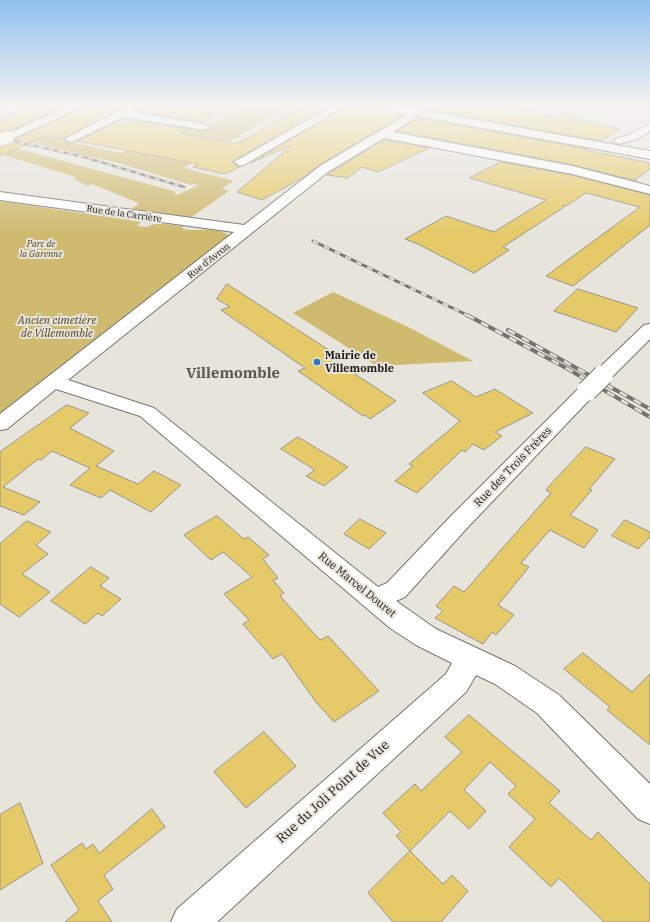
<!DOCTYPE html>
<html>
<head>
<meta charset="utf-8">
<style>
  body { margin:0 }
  canvas { display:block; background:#e7e4dc }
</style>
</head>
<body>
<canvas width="650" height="922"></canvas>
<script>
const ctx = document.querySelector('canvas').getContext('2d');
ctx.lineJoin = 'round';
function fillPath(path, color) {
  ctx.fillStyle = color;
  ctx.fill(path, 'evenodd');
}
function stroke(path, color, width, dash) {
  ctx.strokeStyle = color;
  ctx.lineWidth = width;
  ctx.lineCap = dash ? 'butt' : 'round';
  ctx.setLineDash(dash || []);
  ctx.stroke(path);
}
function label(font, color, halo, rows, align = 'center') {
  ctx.font = font + ' "IBM Plex Serif",serif';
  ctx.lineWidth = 4;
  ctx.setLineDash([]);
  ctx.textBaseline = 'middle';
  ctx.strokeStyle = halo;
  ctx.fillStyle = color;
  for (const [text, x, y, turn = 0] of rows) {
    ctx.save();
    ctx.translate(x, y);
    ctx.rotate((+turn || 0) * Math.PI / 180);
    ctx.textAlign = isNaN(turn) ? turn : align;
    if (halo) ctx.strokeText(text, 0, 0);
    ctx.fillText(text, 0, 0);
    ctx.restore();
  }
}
fillPath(new Path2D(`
  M259,105l27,4 -102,59 50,13 -12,7 7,3 -39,27 -60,-8 9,-7 -47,-19 -4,2 -14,-7 2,-2 -76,-23v-10l177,48 -4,1 4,2 22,-10 -5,-1 -3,1 -73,-22 -106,-25 14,-6 95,21 52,-29 32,5 38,-22 9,2z
  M0,201l141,21 -4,4 10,1c10,-6 23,-2 35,-1l1,3c14,3 36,-3 46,7l-229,177z
  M333,292l75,35 65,34 -96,5 -84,-53z`), '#cfba6f');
const building = new Path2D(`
  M41,105h28l-58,25 -11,2v-10z
  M88,105h39l-64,34 -18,-3 -45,20v-9l11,-3 4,-5z
  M141,105h91l-30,17 -66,-11 5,-4z
  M309,105h22l-98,56v2l7,4 -15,7 -32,-7 5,-3 -121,-23 46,-22 66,10 -8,4 54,11z
  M348,105h20l6,4 30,6 -85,50 -15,12 -42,23 -25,-8 55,-47 -41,18z
  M416,105h65l30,5 5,-2 38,9 4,-2 62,14 -19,12 -181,-33z
  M418,118l170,31 -2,1 64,13v6l-15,11 2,1 -64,-16 -176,-34z
  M384,140l45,8 -51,24 -16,-5 -14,11 -21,-3z
  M501,162l71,13 78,20v30l-77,61 -27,-10 94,-69 -54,-14 -20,13 -3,-1 1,2 -61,40 6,3 -35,23 -56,-29 -13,-5 41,-23 48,16 52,-32 -76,-22z
  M227,284l108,70 -6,3 67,44 -26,18 -5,-4 -2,1 -65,-45 7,-3 -84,-58 9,-3 -13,-8z
  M578,289l60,19 -22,24 -62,-21z
  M452,381l24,16 19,-8 38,24 -38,19 7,4 -18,14 -11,-6 -8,8 -3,-2 -45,43 -22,-12 18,-15 -4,-2 51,-43 -37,-28z
  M67,405l22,8 -19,15 44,23 -18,15 42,18 16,-13 27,14 -30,27 -41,-22 -9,8 -31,-13 20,-17 -38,-17 -11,9 -3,-1 -35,28 37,15 -16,13 -24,-9v-54z
  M298,437l50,30 -24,19 -18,-10 9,-6 -34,-21z
  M586,447l29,12 -26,30 3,1 -22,25 28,15 -14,18 -34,-18 -29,33 8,4 -31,38 16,10 -18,20 -4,-3 -9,12 -48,-26 8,-7 -7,-5 18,-20 10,6 87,-99 -5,-3 5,-6z
  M217,516l27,23 4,-2 21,18 -6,4 15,19 -5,2 11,13 -4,3 40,44 8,-4 51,55 -45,31 -19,-21 -33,-47 -9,5 -30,-35 6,-4 -25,-26 28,-17 -29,-25 -12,8 -27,-25z
  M360,519l26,14 -17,16 -25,-15z
  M625,520l25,12v5l-12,12 -26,-13z
  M27,521l24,11 -15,13 12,9 -26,20 28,18 -31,25 -19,-13v-60z
  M91,567l18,11 -9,8 21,13 -19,17 -4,-3 -13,11 -34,-23z
  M583,653l49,39 18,-18v71l-43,-35 3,-3 -46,-38z
  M469,715l91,76 -11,12 42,37 7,-8 52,52v38h-46l-45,-44 -8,9 -42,-40 26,-28 -27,-25 8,-8 -26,-24 -26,28 22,21 -17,18 -19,-18 -40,40 -14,-15 5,-4 -18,-19 32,-29 6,7 41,-39 -17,-15z
  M264,732l32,34 -50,42 -32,-36z
  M20,803l23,60 -43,27v-75z
  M152,809l13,18 -61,48 9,14 -15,12 14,21h-47l14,-12 -28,-45 31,-22 4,6 7,-5 6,9z
  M410,851l33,33 9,-9 16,16 -27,31h-48l-25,-29z`);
fillPath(building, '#e6ca69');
stroke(building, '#96948c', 1);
const minor = new Path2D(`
  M15,105h14l-29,13v-7z
  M73,105h14l-75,34 -4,1 -6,-3 2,-2z
  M131,105h8l1,2 -8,5 72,12 6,3 -6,3 -81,-13 -49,24 -4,1 -6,-3z
  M334,105h13l-103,60 -4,1 -6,-4z
  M406,105h8l8,8 -29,19 180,34 77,20v8l-78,-20 -188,-36 -56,34 -260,208 86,28 224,179 9,-4 64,-67 129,-129 7,-2 7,2 3,4 -3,4 -127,133 -62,69 -9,4 40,28 79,37 44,29 91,89v40l-12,-5 -101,-106 -42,-29 -19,-9 -10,17 -249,230h-46l6,-13 269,-235 6,-11 -36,-18 -26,-17 -250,-212 -84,-27 -49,40 -7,1v-16l234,-182 -234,-32v-8l244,33 76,-59 90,-53 -5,-6z
  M650,123v8l-13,8 -18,5 -6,-3 2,-2 14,-4z
  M650,324v15l-40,40 -7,2 -7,-2 -3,-4 3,-4 48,-46z`);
const major = new Path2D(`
  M369,105h23l258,46v8l-276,-51z`);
stroke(minor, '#77756e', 2);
stroke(major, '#77756e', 2);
fillPath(minor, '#fff');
fillPath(major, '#fff');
const railFar2 = new Path2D(`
  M0,138l84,19 100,30`);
const railFar1 = new Path2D(`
  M313,241l156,75`);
const rail = new Path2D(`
  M467,315l101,54 82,48
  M508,330l142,79`);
stroke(railFar2, '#76746f', 2.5);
stroke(railFar1, '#76746f', 3);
stroke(rail, '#76746f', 4);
stroke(railFar2, '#e7e4dc', 1.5, [5]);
stroke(railFar1, '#e7e4dc', 2, [6]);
stroke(rail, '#e7e4dc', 2.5, [8]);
const minorBridgeFar1 = new Path2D(`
  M0,140l8,-3`);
const minorBridge = new Path2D(`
  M587,391l16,-16`);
stroke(minorBridgeFar1, '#77756e', 12, []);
stroke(minorBridge, '#77756e', 22, []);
stroke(minorBridgeFar1, '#fff', 12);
stroke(minorBridge, '#fff', 20);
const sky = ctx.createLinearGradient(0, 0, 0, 234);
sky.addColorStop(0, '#90c0f0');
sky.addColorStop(0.45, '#f4f3ef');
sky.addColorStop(1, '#f4f3ef00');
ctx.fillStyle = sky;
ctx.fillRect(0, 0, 650, 234);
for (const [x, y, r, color] of [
  [317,362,4,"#2976c5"]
]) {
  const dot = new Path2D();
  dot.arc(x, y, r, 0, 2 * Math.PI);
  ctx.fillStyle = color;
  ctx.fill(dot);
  stroke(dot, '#e7e4dc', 1.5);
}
label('9px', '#21201d', '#e7e4dc', [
  ["Rue de la Carrière",124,214,8],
  ["Rue d'Avron",209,261,-38]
]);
label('italic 9px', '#4f431a', '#e7e4dc', [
  ["Parc de",41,244],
  ["la Garenne",41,254]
]);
label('italic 11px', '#4f431a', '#e7e4dc', [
  ["Ancien cimetière",57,321],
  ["de Villemomble",57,334]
]);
label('bold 11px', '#21201d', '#e7e4dc', [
  ["Mairie de",325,356],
  ["Villemomble",325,369]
], 'left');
label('11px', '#21201d', '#e7e4dc', [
  ["Rue des Trois Frères",513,467,-46],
  ["Rue Marcel Douret",357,585,39]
]);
label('13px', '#21201d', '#e7e4dc', [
  ["Rue du Joli Point de Vue",333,792,-42]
]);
label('bold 15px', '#5a5851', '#e7e4dc', [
  ["Villemomble",233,374]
]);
</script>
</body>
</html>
